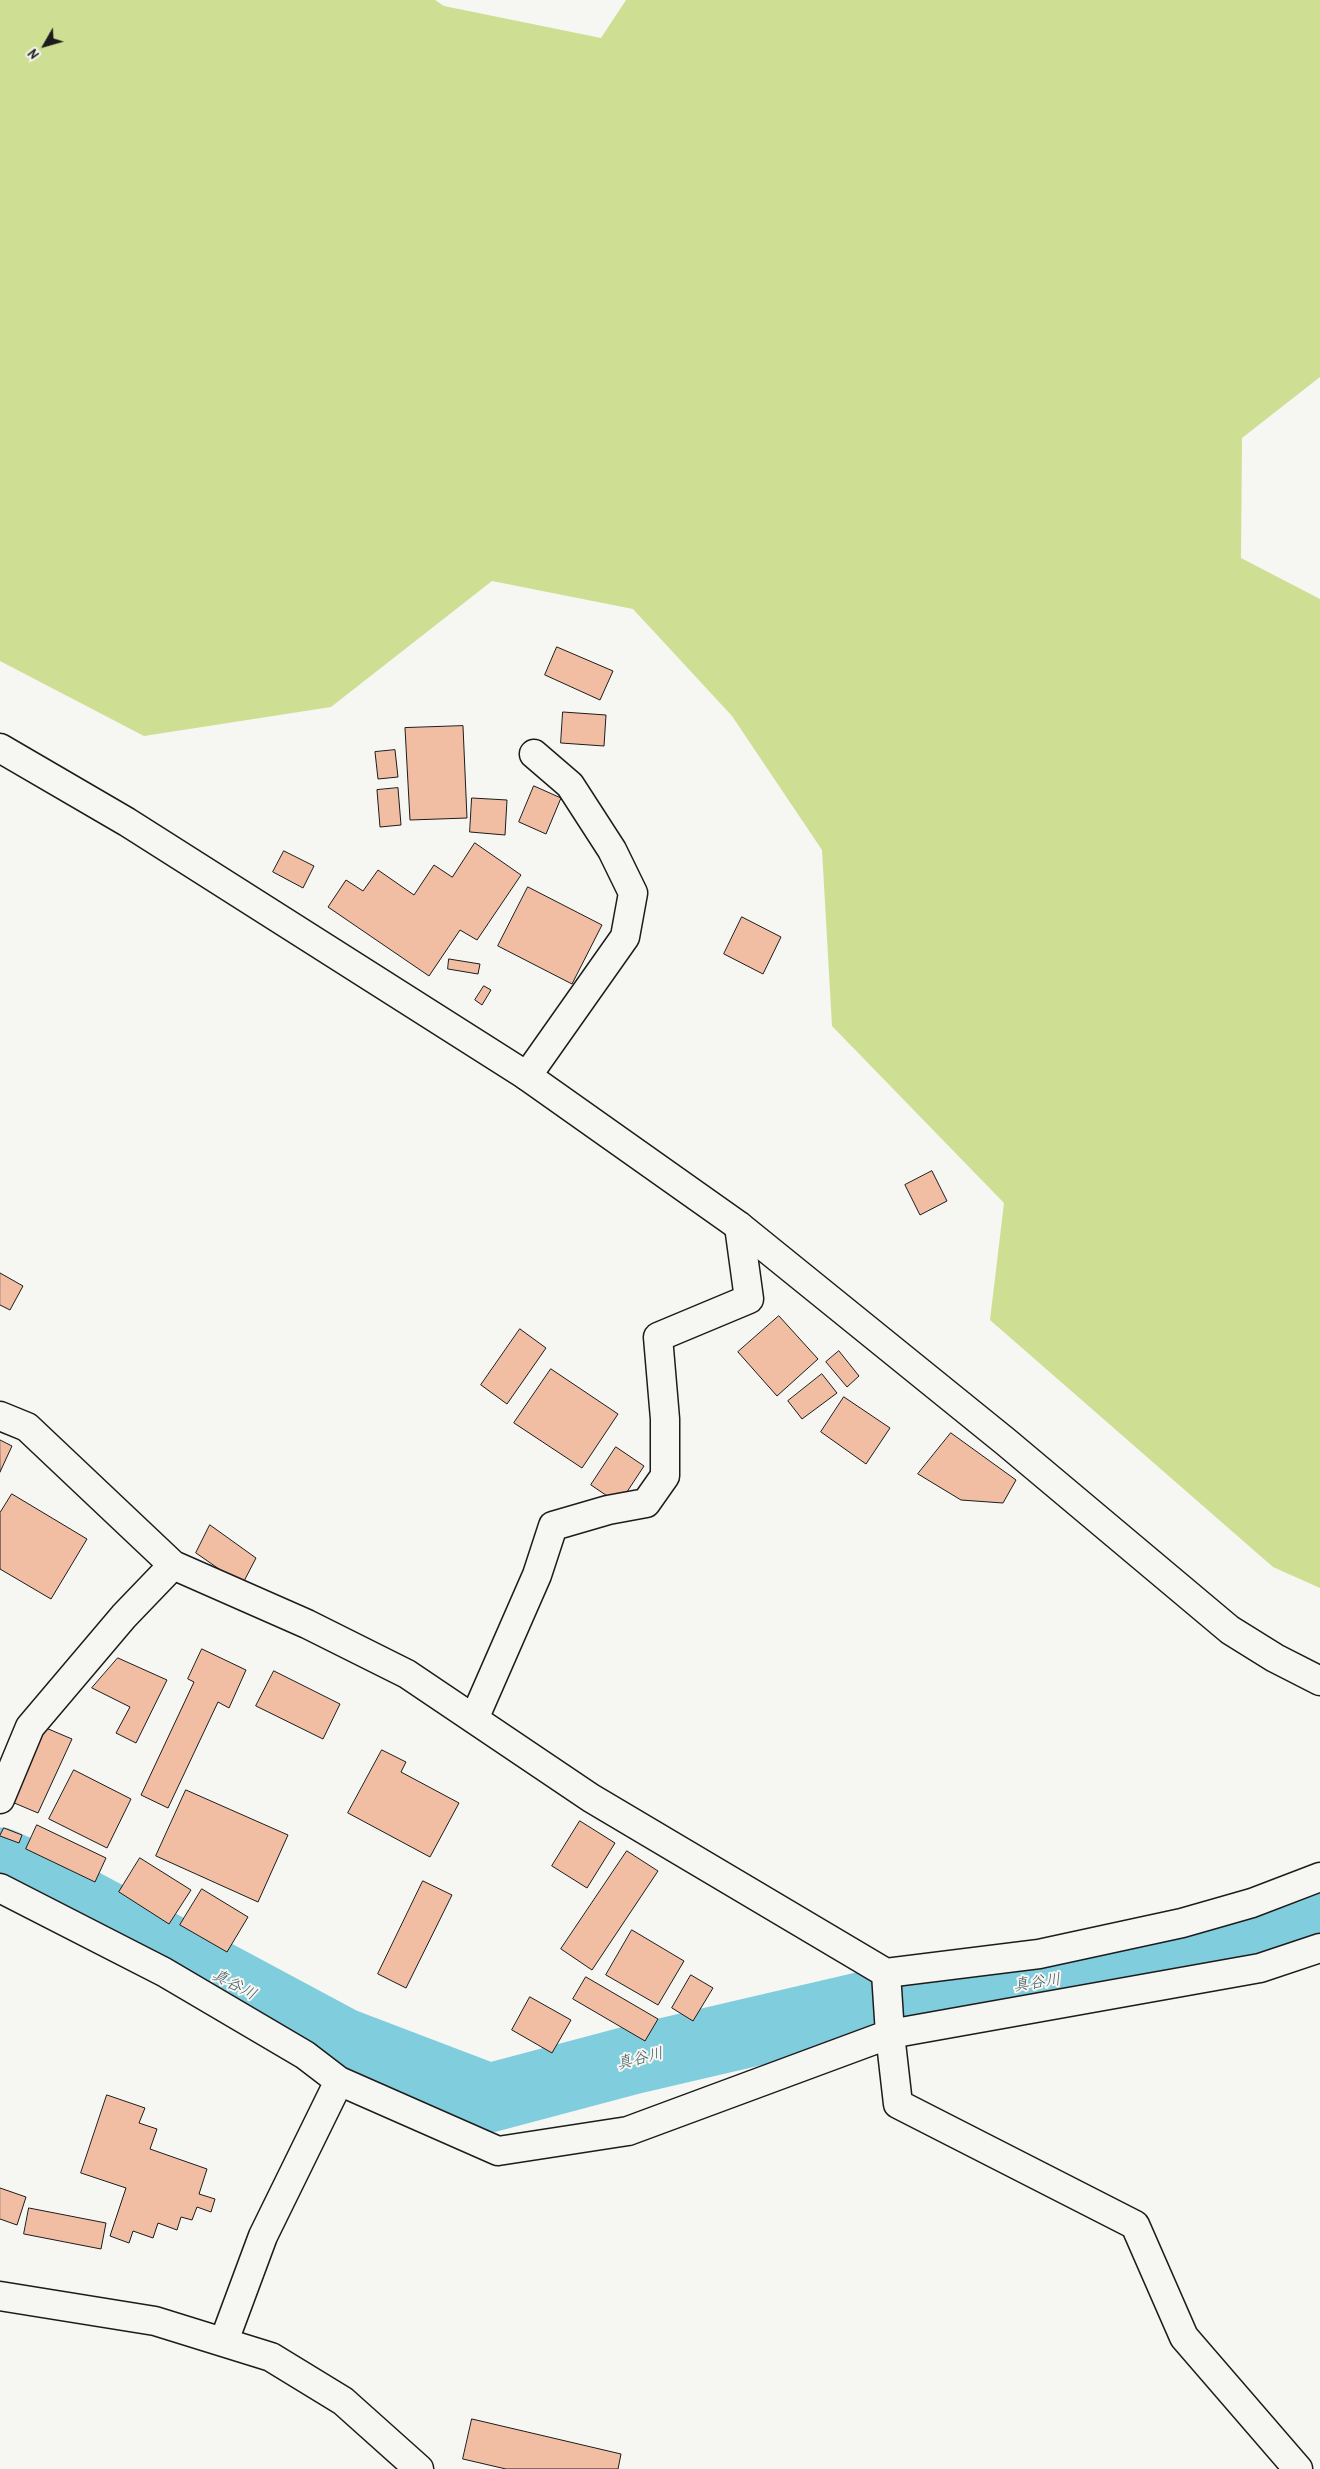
<!DOCTYPE html>
<html>
<head>
<meta charset="utf-8">
<style>
  body { margin:0 }
  #map { position:relative; width:1320px; height:2469px; overflow:hidden; background:#f6f6f2; font-family:"Patrick Hand",sans-serif }
  canvas { display:block }
  .north { position:absolute; left:20px; top:20px; width:50px; height:50px; -webkit-text-stroke:4px #f6f6f2; paint-order:stroke; rotate:232deg; font-size:14px; font-weight:700; line-height:20px; text-align:center; color:#1c1c1c }
  .north::after { content:''; display:block; margin:auto; width:18px; height:22px; background:#1c1c1c; clip-path:polygon(50% 0,100% 100%,50% 72%,0 100%) }
</style>
</head>
<body>
<div id="map">
<canvas width="1320" height="2469"></canvas>
<div class="north">N</div>
</div>
<script>
const ctx = document.querySelector('canvas').getContext('2d');
ctx.lineJoin = 'round';
function fillPath(path, color) {
  ctx.fillStyle = color;
  ctx.fill(path, 'evenodd');
}
function stroke(path, color, width, dash) {
  ctx.strokeStyle = color;
  ctx.lineWidth = width;
  ctx.lineCap = dash ? 'butt' : 'round';
  ctx.setLineDash(dash || []);
  ctx.stroke(path);
}
function label(font, color, halo, rows, align = 'center') {
  ctx.font = font + ' "Patrick Hand","Klee One",sans-serif';
  ctx.lineWidth = 4;
  ctx.setLineDash([]);
  ctx.textBaseline = 'middle';
  ctx.strokeStyle = halo;
  ctx.fillStyle = color;
  for (const [text, x, y, turn = 0] of rows) {
    ctx.save();
    ctx.translate(x, y);
    ctx.rotate((+turn || 0) * Math.PI / 180);
    ctx.textAlign = isNaN(turn) ? turn : align;
    if (halo) ctx.strokeText(text, 0, 0);
    ctx.fillText(text, 0, 0);
    ctx.restore();
  }
}
fillPath(new Path2D(`
  M0,0h435l9,6 157,32 25,-38h694v377l-78,61 -1,120 79,41v989l-47,-21 -283,-247 14,-117 -172,-177 -10,-176 -90,-134 -99,-107 -141,-28 -161,126 -187,29 -144,-75z`), '#cedf93');
stroke(new Path2D(`
  M0,1862l40,18 302,162 147,56 143,-38 236,-55 191,-24 164,-45 97,-33`), '#80cdde', 69);
const building = new Path2D(`
  M557,647l56,24 -13,29 -55,-25z
  M563,712l43,3 -2,31 -43,-3z
  M463,726l4,92 -57,2 -5,-92z
  M395,750l3,27 -20,2 -3,-27z
  M534,786l27,12 -15,36 -27,-12z
  M398,788l3,37 -21,2 -3,-37z
  M472,798l35,2 -2,35 -35,-3z
  M475,843l46,32 -44,65 -17,-10 -31,46 -101,-69 18,-27 17,11 15,-21 36,25 20,-30 18,12z
  M284,851l30,15 -11,22 -30,-16z
  M528,887l74,38 -30,59 -74,-38z
  M742,917l39,20 -18,37 -39,-20z
  M449,959l31,5 -2,10 -30,-5z
  M484,986l7,4 -9,15 -7,-5z
  M932,1171l15,30 -27,14 -15,-30z
  M0,1273l23,13 -13,24 -10,-5z
  M779,1316l39,43 -41,37 -39,-44z
  M520,1329l26,19 -39,56 -26,-19z
  M839,1351l20,25 -12,11 -21,-25z
  M551,1369l67,45 -36,54 -68,-45z
  M822,1374l15,19 -35,26 -14,-18z
  M844,1397l46,31 -24,36 -45,-32z
  M951,1433l65,47 -13,23 -42,-3 -43,-26z
  M0,1440l12,6 -12,26z
  M616,1447l28,19 -25,38 -28,-19z
  M12,1494l75,45 -36,60 -51,-30v-56z
  M210,1525l46,33 -14,27 -46,-32z
  M202,1649l44,21 -17,38 -11,-6 -50,106 -27,-13 53,-113 -6,-3z
  M118,1658l49,22 -31,63 -20,-10 14,-26 -38,-19z
  M274,1671l66,33 -17,35 -67,-33z
  M46,1728l26,11 -34,74 -26,-11z
  M382,1750l24,12 -5,10 58,31 -29,54 -82,-44z
  M74,1770l57,29 -24,49 -58,-29z
  M186,1790l102,45 -30,67 -102,-46z
  M580,1821l35,22 -28,45 -35,-22z
  M37,1825l69,33 -11,24 -69,-33z
  M4,1828l18,7 -3,8 -19,-7z
  M627,1851l31,20 -66,99 -31,-21z
  M140,1858l51,32 -22,34 -50,-32z
  M423,1881l29,14 -46,93 -28,-14z
  M202,1889l46,28 -21,35 -47,-27z
  M632,1930l52,31 -26,44 -52,-30z
  M691,1975l22,13 -20,33 -21,-13z
  M586,1977l72,42 -13,22 -72,-42z
  M530,1997l41,23 -19,33 -40,-23z
  M107,2095l38,13 -6,15 18,6 -7,20 57,20 -8,25 16,5 -4,13 -14,-5 -5,13 -11,-3 -4,13 -19,-7 -5,15 -20,-7 -4,12 -19,-7 16,-48 -45,-15z
  M0,2188l26,9 -9,28 -17,-6z
  M29,2208l77,15 -5,26 -77,-15z
  M472,2419l149,35 -3,15h-112l-43,-10z`);
fillPath(building, '#f2bea3');
stroke(building, '#1c1c1c', 1);
const minor = new Path2D(`
  M527,1076l98,-139 8,-44 -21,-43 -42,-65 -36,-31
  M0,1416l27,11 146,138 -49,51 -94,111 -30,72
  M173,1565l134,59 100,50 184,124 295,175 153,-19 143,-31 70,-20 68,-26
  M474,1719l63,-144 16,-49 55,-16 38,-7 19,-27v-57l-7,-82 91,-38 -10,-73
  M0,1888l164,84 141,83 34,26 -76,155 -39,105
  M886,1973l4,61 370,-66 60,-20
  M339,2081l159,70 130,-20 262,-97 8,70 237,121 49,112 114,132`);
const tertiary = new Path2D(`
  M0,748l127,74 400,254 212,150 267,216 224,188 45,28 45,23
  M0,2296l155,25 116,36 72,44 76,68`);
stroke(minor, '#1c1c1c', 31);
stroke(tertiary, '#1c1c1c', 31);
stroke(minor, '#f6f6f2', 28);
stroke(tertiary, '#f6f6f2', 28);
label('italic 16px', '#3f5a60', '#f6f6f2', [
  ["真谷川",1037,1983,-8],
  ["真谷川",234,1985,28],
  ["真谷川",640,2059,-14]
]);
</script>
</body>
</html>
